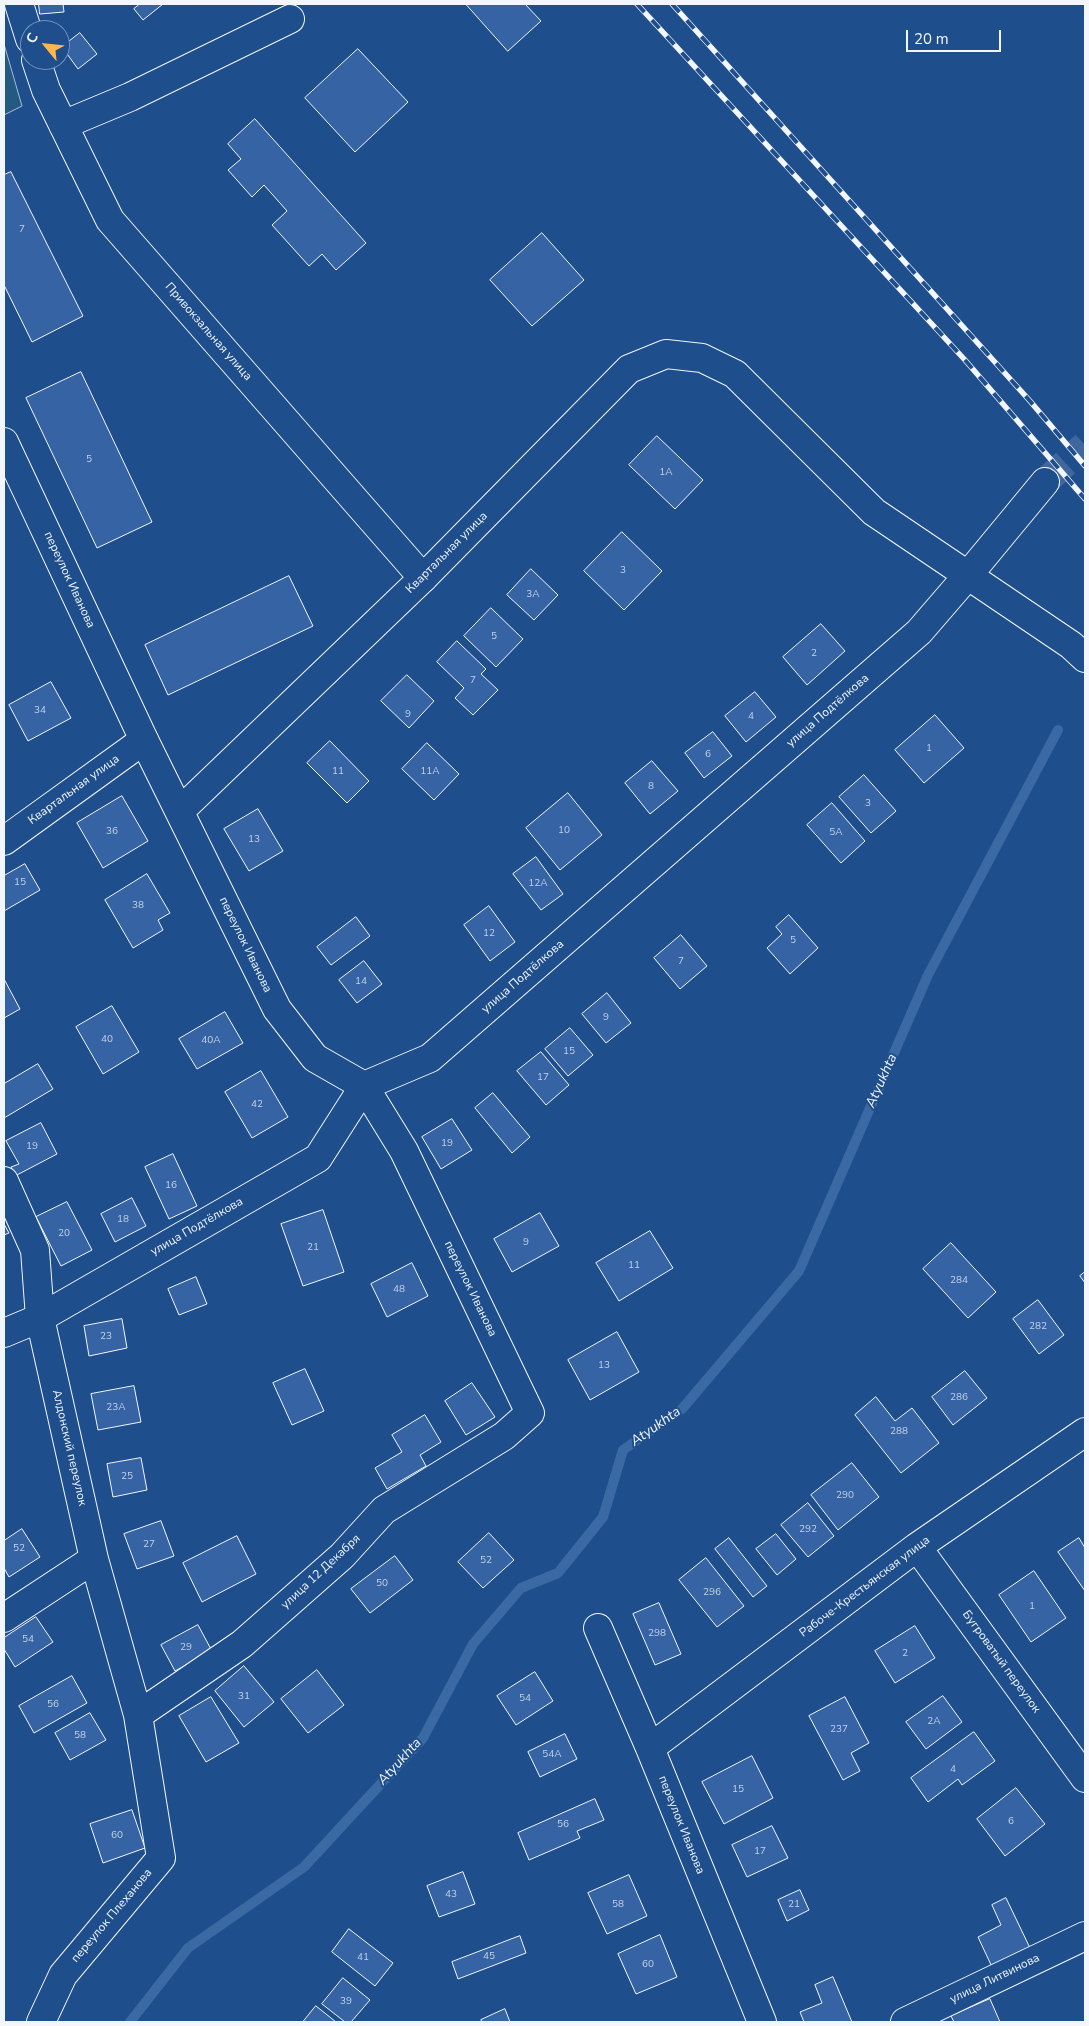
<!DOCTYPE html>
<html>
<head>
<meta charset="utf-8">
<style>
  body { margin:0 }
  #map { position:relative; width:1089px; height:2026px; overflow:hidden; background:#1f4e8c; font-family:"Nunito Sans",sans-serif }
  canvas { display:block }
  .frame { position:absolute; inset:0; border:5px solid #f2f6ff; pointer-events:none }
  .north { position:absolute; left:20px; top:20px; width:50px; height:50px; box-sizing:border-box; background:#1f4e8c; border:1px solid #7391ba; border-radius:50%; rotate:298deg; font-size:14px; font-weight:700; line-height:20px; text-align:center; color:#f2f6ff }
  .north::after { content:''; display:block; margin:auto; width:18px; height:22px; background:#ffb74d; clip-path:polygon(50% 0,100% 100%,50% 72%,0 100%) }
  .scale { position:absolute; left:906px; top:30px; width:95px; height:22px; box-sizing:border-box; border:2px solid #f2f6ff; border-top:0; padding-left:6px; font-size:15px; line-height:18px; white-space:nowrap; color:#f2f6ff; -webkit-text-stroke:4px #1f4e8c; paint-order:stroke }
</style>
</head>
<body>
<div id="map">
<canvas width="1089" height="2026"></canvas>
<div class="frame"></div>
<div class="north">С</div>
<div class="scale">20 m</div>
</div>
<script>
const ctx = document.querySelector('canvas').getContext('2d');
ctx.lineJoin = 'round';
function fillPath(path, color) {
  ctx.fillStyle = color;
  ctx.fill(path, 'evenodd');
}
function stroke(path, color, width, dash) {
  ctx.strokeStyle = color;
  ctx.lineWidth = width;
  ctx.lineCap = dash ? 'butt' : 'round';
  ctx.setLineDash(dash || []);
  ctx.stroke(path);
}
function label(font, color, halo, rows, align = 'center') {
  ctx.font = font + ' "Nunito Sans",sans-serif';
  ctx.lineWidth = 4;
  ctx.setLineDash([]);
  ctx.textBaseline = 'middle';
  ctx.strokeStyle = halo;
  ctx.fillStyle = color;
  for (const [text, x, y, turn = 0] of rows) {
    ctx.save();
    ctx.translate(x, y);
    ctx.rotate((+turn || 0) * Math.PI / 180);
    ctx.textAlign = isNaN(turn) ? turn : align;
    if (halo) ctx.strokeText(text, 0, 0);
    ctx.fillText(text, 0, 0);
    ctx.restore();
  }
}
const green = new Path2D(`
  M4,44l18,62 -18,9z`);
fillPath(green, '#245a82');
stroke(green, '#a8bbd7', 1);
stroke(new Path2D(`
  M130,2022l58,-74 116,-81 119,-129 50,-94 48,-56 37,-15 45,-56 20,-67 59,-41 117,-138 129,-296 130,-245`), '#3b69a3', 10);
const building = new Path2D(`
  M39,4h24l1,8 -24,2z
  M140,4h23l-20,16 -9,-11z
  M466,4h59l16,17 -33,30z
  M80,33l17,21 -19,15 -16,-22z
  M358,49l50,53 -53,50 -50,-54z
  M255,119l111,124 -30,27 -14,-16 -13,12 -37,-41 15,-14 -23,-26 -12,12 -24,-27 13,-11 -13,-15z
  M11,172l72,144 -51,26 -28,-57v-110z
  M542,233l42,47 -52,46 -42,-46z
  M81,372l71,150 -55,26 -71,-150z
  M657,436l46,44 -28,29 -46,-44z
  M622,532l40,39 -38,39 -40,-39z
  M531,569l27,26 -24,25 -27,-25z
  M289,576l24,50 -145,69 -23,-50z
  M491,608l32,31 -27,28 -32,-31z
  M821,624l24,27 -38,34 -24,-28z
  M457,641l29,28 -5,5 17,16 -25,25 -18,-17 9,-10 -27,-26z
  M407,675l27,26 -25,27 -28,-27z
  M51,682l20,36 -43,23 -19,-36z
  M755,692l21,25 -30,25 -21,-26z
  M935,715l29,33 -40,35 -29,-33z
  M713,732l19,24 -28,22 -19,-25z
  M330,741l39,40 -22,22 -40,-40z
  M427,743l32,31 -25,26 -32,-31z
  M652,761l26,30 -28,23 -25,-31z
  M864,775l32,36 -25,22 -32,-36z
  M568,793l34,42 -42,35 -34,-42z
  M122,796l26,45 -45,27 -26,-45z
  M832,803l33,38 -24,22 -34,-38z
  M258,809l25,42 -34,20 -25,-42z
  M536,857l27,37 -22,16 -28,-36z
  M25,864l15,26 -36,21v-35z
  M147,874l23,39 -12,7 5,10 -30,18 -28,-48z
  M489,906l26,36 -25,19 -26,-36z
  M789,915l29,33 -28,26 -23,-26 15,-14 -6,-7z
  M356,917l14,19 -39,29 -14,-18z
  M681,935l26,31 -27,23 -26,-31z
  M364,961l18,23 -25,19 -18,-23z
  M4,979l16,30 -16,9z
  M607,993l24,30 -25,20 -24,-29z
  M112,1006l27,46 -36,22 -27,-47z
  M225,1012l18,31 -46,26 -18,-30z
  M570,1028l23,27 -25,21 -23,-27z
  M541,1052l28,33 -23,20 -29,-34z
  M38,1064l15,25 -49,29v-34z
  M261,1071l27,46 -36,21 -27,-46z
  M493,1093l37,44 -18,16 -37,-45z
  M452,1119l20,31 -31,19 -19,-32z
  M41,1123l16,31 -42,22 -4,-9 8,-3 -13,-23z
  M173,1154l24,52 -28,13 -24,-52z
  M132,1198l14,28 -31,16 -14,-28z
  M67,1202l25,48 -31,16 -25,-49z
  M323,1210l21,62 -41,14 -22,-62z
  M540,1213l19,33 -47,26 -18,-33z
  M4,1224l5,9 -5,2z
  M650,1231l23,37 -54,33 -23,-38z
  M951,1243l45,49 -28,26 -45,-49z
  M412,1263l16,33 -41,21 -16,-33z
  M1085,1272v11l-5,-7z
  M196,1277l11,27 -28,11 -11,-26z
  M1038,1300l26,35 -25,19 -26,-35z
  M122,1319l5,29 -38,8 -5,-30z
  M617,1332l22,40 -49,28 -22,-40z
  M305,1369l19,42 -32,14 -19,-42z
  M965,1371l22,27 -34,27 -21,-28z
  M472,1383l23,34 -29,18 -21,-34z
  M134,1386l7,36 -43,8 -7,-36z
  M876,1397l19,24 17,-13 27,35 -38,30 -46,-58z
  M425,1415l16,27 -21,13 6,11 -39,23 -12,-21 27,-16 -10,-17z
  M141,1458l6,32 -34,7 -6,-33z
  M852,1463l27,34 -41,33 -27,-35z
  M808,1503l26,33 -26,21 -27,-32z
  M161,1521l13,35 -37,13 -13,-35z
  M22,1529l18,28 -31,20 -5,-9v-27z
  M489,1533l25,27 -31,28 -25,-26z
  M776,1534l20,25 -19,16 -21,-26z
  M237,1536l19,38 -54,28 -19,-39z
  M729,1538l38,48 -14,11 -38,-48z
  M1079,1538l6,10v43l-27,-39z
  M395,1556l18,24 -43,33 -19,-24z
  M706,1558l38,48 -27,21 -38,-47z
  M1034,1571l32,47 -35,24 -32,-47z
  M659,1603l22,51 -26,11 -22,-51z
  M36,1617l17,25 -38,25 -11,-18v-11z
  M198,1625l14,26 -37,20 -14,-26z
  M915,1626l20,32 -40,25 -20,-32z
  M244,1666l30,36 -30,25 -29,-36z
  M317,1670l27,35 -36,28 -27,-34z
  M535,1672l18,29 -37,24 -19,-29z
  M72,1676l15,27 -53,30 -15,-27z
  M943,1696l19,26 -36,27 -20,-27z
  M211,1697l28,46 -33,19 -27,-46z
  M845,1697l24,46 -18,10 9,18 -17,9 -34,-64z
  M90,1713l16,27 -36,20 -15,-27z
  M974,1732l21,29 -33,24 -4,-6 -30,23 -17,-24z
  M565,1734l12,25 -37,18 -12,-25z
  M752,1756l21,42 -49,26 -22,-42z
  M1016,1788l29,36 -40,32 -28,-37z
  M595,1799l9,21 -27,11 3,7 -51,22 -11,-27z
  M132,1810l13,38 -42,15 -13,-39z
  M772,1826l16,32 -41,19 -15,-32z
  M463,1872l12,32 -36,13 -12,-31z
  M629,1875l18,41 -40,18 -19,-41z
  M800,1890l9,20 -22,11 -9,-21z
  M1006,1898l24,50 -38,19 -14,-30 23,-12 -9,-20z
  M349,1929l44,34 -18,23 -43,-34z
  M660,1935l17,42 -41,17 -18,-40z
  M520,1936l6,17 -68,26 -6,-17z
  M833,1977l19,45h-48l-4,-10 22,-9 -7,-18z
  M343,1978l27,22 -19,22h-6l-23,-18z
  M990,1999l10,23h-46l-3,-6z
  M316,2006l20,16h-33z
  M505,2009l5,13h-28l-1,-2z`);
fillPath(building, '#3563a3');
stroke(building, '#f2f6ff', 1);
stroke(new Path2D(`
  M1045,482l40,-37`), '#3f679d', 28, [28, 14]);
const minor = new Path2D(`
  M19,4l11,35
  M36,60l10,30 64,130 313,358
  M63,125l67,-28 160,-78
  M969,574l76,-92
  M4,841l140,-101
  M4,1181l31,69 5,68 54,241 44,156 23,143 -98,117 -22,47
  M4,1333l36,-15 278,-160 46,-72 40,65 126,262 -26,23 -120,74 -42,46 -100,88 -104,71
  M917,1547l168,231
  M4,1618l90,-59
  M598,1628l52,120 112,274
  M650,1748l267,-201 168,-115
  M905,2022l180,-86`);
const major = new Path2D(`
  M4,442l140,298 133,269 38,49 49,28 66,-28 489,-426 50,-58
  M180,811l243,-233 206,-209 37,-15 36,4 33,16 139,138 197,133 14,13`);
stroke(minor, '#f2f6ff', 30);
stroke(major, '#f2f6ff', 30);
stroke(minor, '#1f4e8c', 28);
stroke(major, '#1f4e8c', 28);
const rail = new Path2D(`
  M637,4l328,356 120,139
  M672,4l358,397 55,65`);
stroke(rail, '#f2f6ff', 5.5);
stroke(rail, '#1f4e8c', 4, [11]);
label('10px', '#c3d1e8', null, [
  ["7",22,230],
  ["5",89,460],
  ["1А",666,473],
  ["3",623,571],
  ["3А",533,595],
  ["5",494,637],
  ["2",814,654],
  ["7",473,681],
  ["34",40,711],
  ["9",408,715],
  ["4",751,717],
  ["1",929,749],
  ["6",708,755],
  ["11",338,772],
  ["11А",430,772],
  ["8",651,787],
  ["3",868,804],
  ["10",564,831],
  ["36",112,832],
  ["5А",836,833],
  ["13",254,840],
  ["15",20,883],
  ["12А",538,884],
  ["38",138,906],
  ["12",489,934],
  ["5",793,941],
  ["7",681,962],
  ["14",361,982],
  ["9",606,1018],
  ["40",107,1040],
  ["40А",211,1041],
  ["15",569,1052],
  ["17",543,1078],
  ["42",257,1105],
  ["19",447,1144],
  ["19",32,1147],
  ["16",171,1186],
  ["18",123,1220],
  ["20",64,1234],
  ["9",526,1243],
  ["21",313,1248],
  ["11",634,1266],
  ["284",959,1281],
  ["48",399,1290],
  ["282",1038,1327],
  ["23",106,1337],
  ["13",604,1366],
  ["286",959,1398],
  ["23А",116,1408],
  ["288",899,1432],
  ["25",127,1477],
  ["290",845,1496],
  ["292",808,1530],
  ["27",149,1545],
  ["52",19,1549],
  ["52",486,1561],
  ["50",382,1584],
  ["296",712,1593],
  ["1",1032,1607],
  ["298",657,1634],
  ["54",28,1640],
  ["29",186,1648],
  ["2",905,1654],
  ["31",244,1697],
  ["54",525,1699],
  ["56",53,1705],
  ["2А",934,1722],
  ["237",839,1730],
  ["58",80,1736],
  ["54А",552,1755],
  ["4",953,1770],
  ["15",738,1790],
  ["6",1011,1822],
  ["56",563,1825],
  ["60",117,1836],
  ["17",760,1852],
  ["43",451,1895],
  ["58",618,1905],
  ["21",794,1905],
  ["45",489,1957],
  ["41",363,1958],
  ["60",648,1965],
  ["39",346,2002]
]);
label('12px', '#f2f6ff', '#1f4e8c', [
  ["Привокзальная улица",208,332,49],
  ["Квартальная улица",447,553,-45],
  ["переулок Иванова",69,580,65],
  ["улица Подтёлкова",828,711,-41],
  ["Квартальная улица",74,790,-36],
  ["переулок Иванова",245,945,64],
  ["улица Подтёлкова",523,977,-41],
  ["улица Подтёлкова",197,1227,-30],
  ["переулок Иванова",470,1289,64],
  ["Алдонский переулок",69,1448,77],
  ["улица 12 Декабря",321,1572,-43],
  ["Рабоче-Крестьянская улица",865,1587,-37],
  ["Бугроватый переулок",1001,1662,54],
  ["переулок Иванова",681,1825,68],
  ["переулок Плеханова",112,1916,-50],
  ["улица Литвинова",995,1979,-26]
]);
label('italic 14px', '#f2f6ff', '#1f4e8c', [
  ["Atyukhta",882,1081,-66],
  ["Atyukhta",656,1427,-35],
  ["Atyukhta",400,1762,-48]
]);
</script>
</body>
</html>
